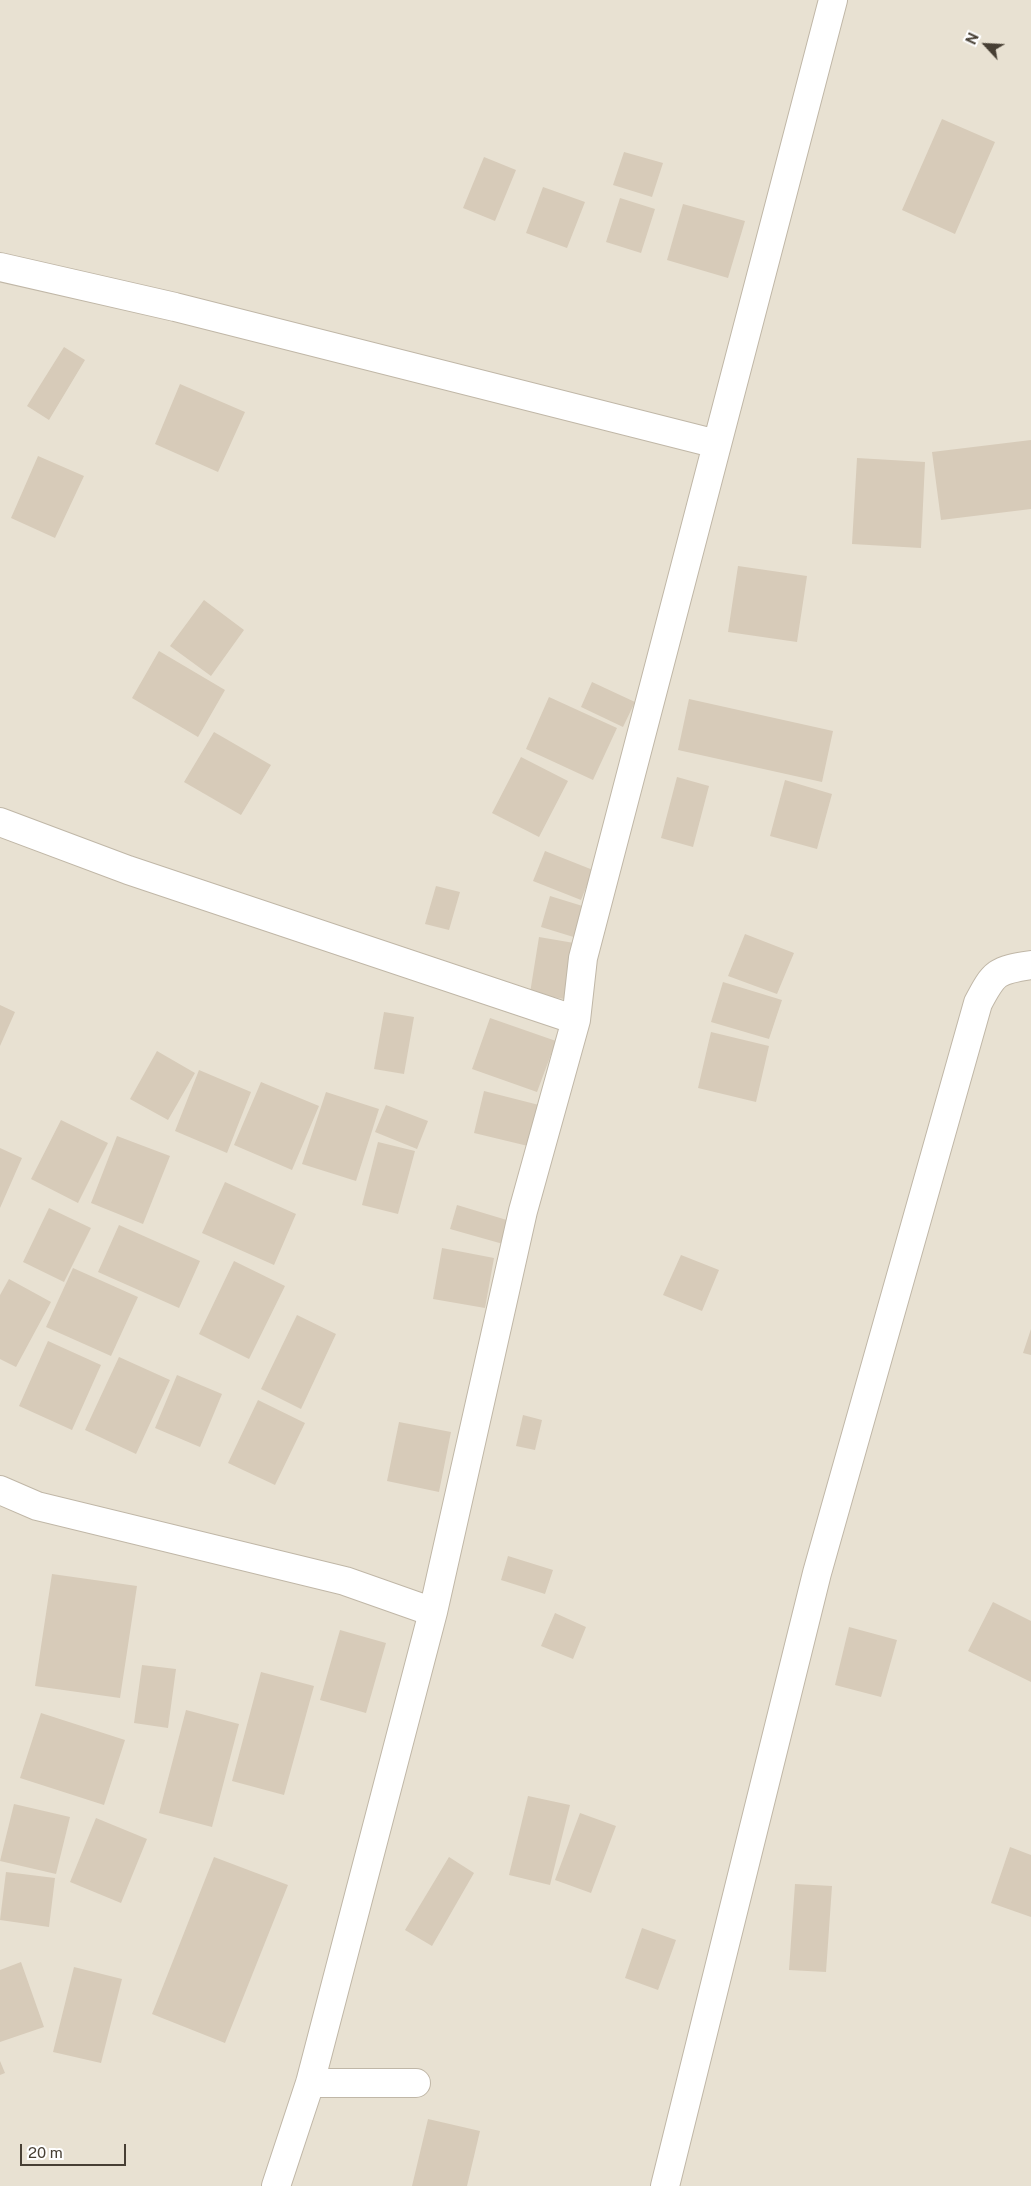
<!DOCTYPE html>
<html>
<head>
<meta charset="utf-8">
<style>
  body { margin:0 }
  #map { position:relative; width:1031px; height:2186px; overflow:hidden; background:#f4efe5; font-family:"Public Sans",sans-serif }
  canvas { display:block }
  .north { position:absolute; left:961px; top:20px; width:50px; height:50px; -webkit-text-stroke:4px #fff; paint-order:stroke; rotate:295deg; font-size:14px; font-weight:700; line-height:20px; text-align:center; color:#473f34 }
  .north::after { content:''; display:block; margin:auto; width:18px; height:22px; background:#473f34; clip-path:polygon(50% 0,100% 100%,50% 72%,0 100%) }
  .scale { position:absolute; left:20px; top:2144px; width:106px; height:22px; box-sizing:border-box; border:2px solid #473f34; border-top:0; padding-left:6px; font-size:15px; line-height:18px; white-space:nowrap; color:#473f34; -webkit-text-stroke:4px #fff; paint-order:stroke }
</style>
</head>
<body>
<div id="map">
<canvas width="1031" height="2186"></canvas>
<div class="north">N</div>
<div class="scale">20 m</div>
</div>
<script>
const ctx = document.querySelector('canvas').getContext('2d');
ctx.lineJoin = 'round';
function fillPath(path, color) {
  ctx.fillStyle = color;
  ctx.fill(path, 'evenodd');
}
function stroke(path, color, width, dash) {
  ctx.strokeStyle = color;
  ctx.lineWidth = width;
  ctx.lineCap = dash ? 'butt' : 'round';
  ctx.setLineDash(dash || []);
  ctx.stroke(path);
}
fillPath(new Path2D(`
  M0,0h1031v2186h-1031z`), '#e8e1d2');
fillPath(new Path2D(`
  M942,119l53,23 -40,92 -53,-24z
  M624,152l39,11 -11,34 -39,-12z
  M484,157l32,13 -21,51 -32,-13z
  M543,187l42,15 -18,46 -41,-15z
  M620,198l35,11 -14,44 -35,-11z
  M683,204l62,17 -17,57 -61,-18z
  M64,347l21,13 -36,60 -22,-14z
  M180,384l65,28 -27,60 -63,-28z
  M1031,440v69l-90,11 -9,-68z
  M38,456l46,20 -29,62 -44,-20z
  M857,458l68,4 -4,86 -69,-4z
  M738,566l69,10 -10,66 -69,-10z
  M204,600l40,30 -33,46 -41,-30z
  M159,651l66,39 -27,47 -66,-39z
  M592,682l43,20 -12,25 -42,-20z
  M549,697l68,31 -24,52 -67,-31z
  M689,699l144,32 -11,51 -144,-32z
  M214,732l57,33 -30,50 -57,-33z
  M521,757l47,24 -29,56 -47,-24z
  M677,777l32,9 -16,61 -32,-9z
  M785,780l47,14 -15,55 -47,-13z
  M545,851l48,19 -12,30 -48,-19z
  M436,886l24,6 -11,38 -24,-6z
  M550,896l39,12 -9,31 -39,-12z
  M745,934l49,19 -17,41 -49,-18z
  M539,937l35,6 -10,56 -34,-6z
  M723,982l59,18 -13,39 -58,-17z
  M0,1005l15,7 -15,34z
  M384,1012l30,5 -10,57 -30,-5z
  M490,1018l66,23 -19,51 -65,-23z
  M711,1032l58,14 -13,56 -58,-14z
  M157,1051l38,22 -27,47 -38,-21z
  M199,1070l52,22 -24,61 -52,-22z
  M261,1082l58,24 -27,64 -58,-25z
  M484,1091l55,14 -11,41 -54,-13z
  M326,1092l53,17 -23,72 -54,-17z
  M386,1105l42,16 -11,28 -42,-17z
  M61,1120l47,23 -30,60 -47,-24z
  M117,1136l53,20 -27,68 -52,-21z
  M378,1142l37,9 -17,63 -36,-9z
  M0,1148l22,10 -22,50z
  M225,1182l71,32 -22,51 -72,-32z
  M457,1205l53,16 -7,23 -53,-15z
  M49,1208l42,20 -27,54 -41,-20z
  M119,1225l81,36 -21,47 -81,-36z
  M442,1248l52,10 -9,50 -52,-9z
  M681,1255l38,15 -17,41 -39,-16z
  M234,1261l51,25 -36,73 -50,-25z
  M73,1268l65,29 -27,59 -65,-29z
  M9,1279l42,23 -35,65 -16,-8v-64z
  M297,1315l39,19 -35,75 -40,-20z
  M1031,1329v26l-8,-2z
  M48,1341l53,24 -29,65 -53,-24z
  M119,1357l51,23 -34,74 -51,-24z
  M177,1375l45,19 -22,53 -45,-19z
  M258,1400l47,23 -30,62 -47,-22z
  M523,1415l19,5 -7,30 -19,-4z
  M399,1422l52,10 -12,60 -52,-11z
  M508,1556l45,14 -8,24 -44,-14z
  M52,1574l85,12 -17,112 -85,-12z
  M993,1602l38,19v61l-63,-31z
  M555,1613l31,14 -13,32 -32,-13z
  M849,1627l48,13 -16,57 -46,-12z
  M340,1630l46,13 -20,70 -46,-13z
  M142,1665l34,4 -8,59 -34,-5z
  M261,1672l53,14 -30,109 -52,-14z
  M186,1710l53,14 -27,103 -53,-14z
  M41,1713l84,27 -21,65 -84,-27z
  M528,1796l42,9 -20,80 -41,-10z
  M14,1804l56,13 -14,57 -56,-13z
  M580,1813l36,13 -25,67 -36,-13z
  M96,1818l51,21 -26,64 -51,-21z
  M1010,1847l21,8v62l-40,-14z
  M214,1857l74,28 -63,158 -73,-29z
  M449,1857l25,16 -42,73 -27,-16z
  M6,1872l49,6 -6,49 -49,-7z
  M795,1884l37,2 -6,86 -37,-2z
  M642,1928l34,12 -18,50 -33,-12z
  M21,1962l23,65 -44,15v-72z
  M74,1967l48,12 -21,84 -48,-11z
  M0,2061l5,12 -5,2z
  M428,2119l52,12 -13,55h-55z`), '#d7cbb9');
const minor = new Path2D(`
  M0,267l175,40 542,137
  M0,822l128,48 448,150
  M0,1490l37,16 308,75 88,31
  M310,2083h106
  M276,2186l34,-103 123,-471 90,-401 53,-191 7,-62 250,-958
  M665,2186l152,-613 161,-570c16,-31 19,-33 53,-38`);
stroke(minor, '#c0b7a7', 30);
stroke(minor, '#fff', 28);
</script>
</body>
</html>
